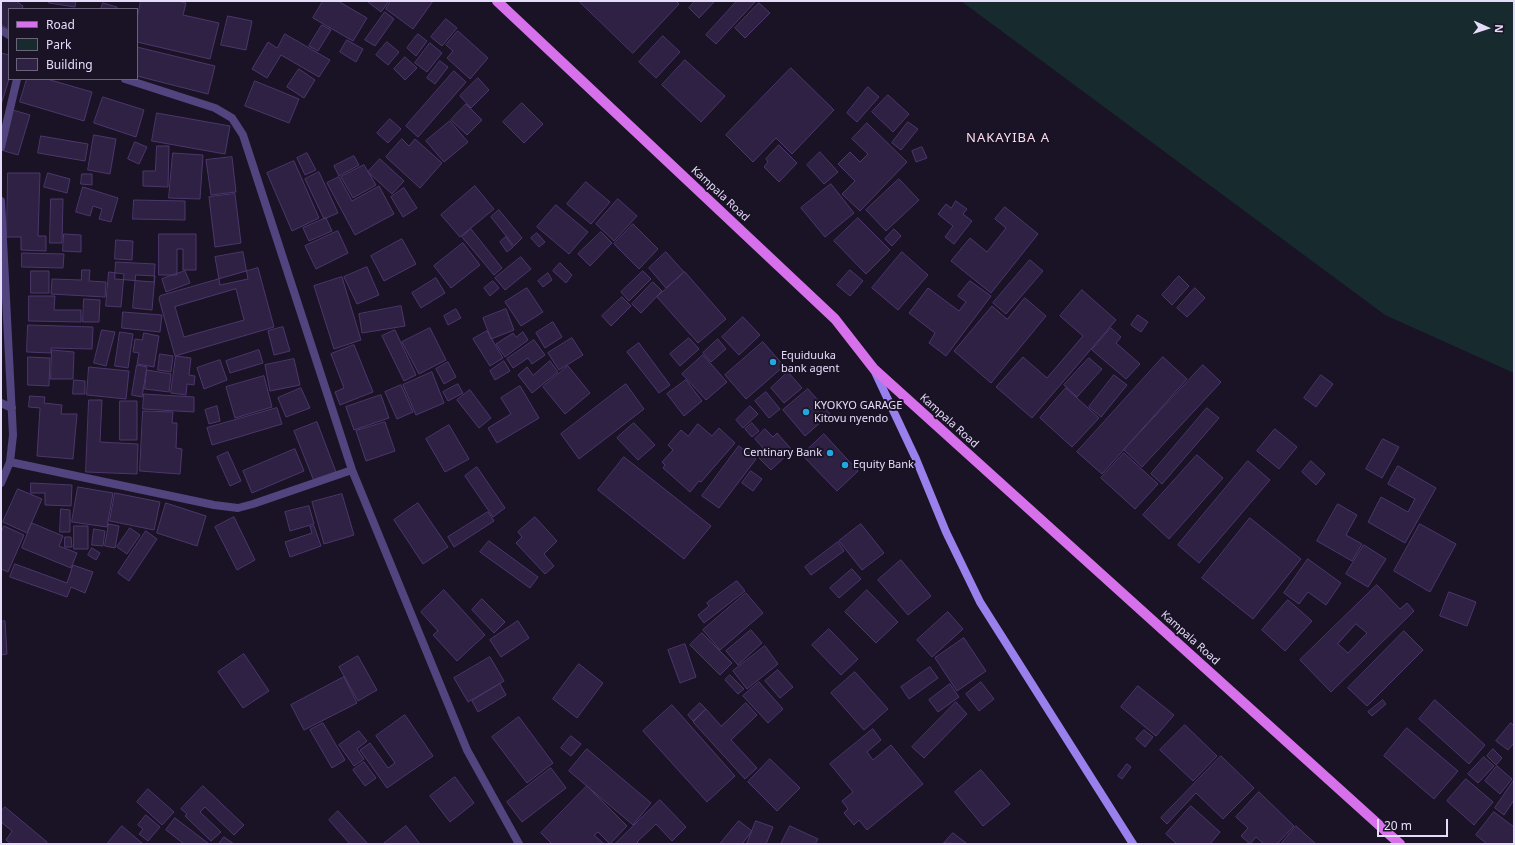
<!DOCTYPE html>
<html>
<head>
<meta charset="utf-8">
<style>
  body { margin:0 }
  #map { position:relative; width:1515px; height:845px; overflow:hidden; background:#1a1325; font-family:"Noto Sans",sans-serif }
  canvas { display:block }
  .frame { position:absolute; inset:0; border:2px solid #e5dcfa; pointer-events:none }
  .legend { position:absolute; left:8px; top:8px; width:130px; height:72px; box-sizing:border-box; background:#1a1325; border:1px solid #6b637a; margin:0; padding:5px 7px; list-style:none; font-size:12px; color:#e5dcfa }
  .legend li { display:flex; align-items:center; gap:8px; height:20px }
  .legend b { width:20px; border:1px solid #6b637a }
  .north { position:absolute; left:1467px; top:8px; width:40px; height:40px; -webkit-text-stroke:3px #1a1325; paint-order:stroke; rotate:93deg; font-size:11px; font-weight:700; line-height:16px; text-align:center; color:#e5dcfa }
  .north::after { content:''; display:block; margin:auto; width:14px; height:18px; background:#e5dcfa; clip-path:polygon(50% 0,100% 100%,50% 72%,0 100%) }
  .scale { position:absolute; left:1377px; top:819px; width:71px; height:18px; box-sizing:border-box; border:2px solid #e5dcfa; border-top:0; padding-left:5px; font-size:12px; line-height:14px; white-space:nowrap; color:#e5dcfa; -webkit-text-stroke:3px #1a1325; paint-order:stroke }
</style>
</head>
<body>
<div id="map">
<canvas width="1515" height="845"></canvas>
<div class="frame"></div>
<ul class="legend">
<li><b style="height:5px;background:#d771eb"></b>Road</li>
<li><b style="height:11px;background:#172a2e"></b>Park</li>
<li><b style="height:11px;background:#2f2144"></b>Building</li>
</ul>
<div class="north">N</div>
<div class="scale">20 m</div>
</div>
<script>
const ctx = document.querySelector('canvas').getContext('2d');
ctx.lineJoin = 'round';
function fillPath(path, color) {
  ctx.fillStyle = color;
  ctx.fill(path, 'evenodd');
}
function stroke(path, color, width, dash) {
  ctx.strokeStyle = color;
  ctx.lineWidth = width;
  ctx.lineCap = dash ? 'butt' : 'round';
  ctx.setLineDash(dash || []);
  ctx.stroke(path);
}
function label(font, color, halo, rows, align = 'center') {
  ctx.font = font + ' "Noto Sans",sans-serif';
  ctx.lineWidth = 4;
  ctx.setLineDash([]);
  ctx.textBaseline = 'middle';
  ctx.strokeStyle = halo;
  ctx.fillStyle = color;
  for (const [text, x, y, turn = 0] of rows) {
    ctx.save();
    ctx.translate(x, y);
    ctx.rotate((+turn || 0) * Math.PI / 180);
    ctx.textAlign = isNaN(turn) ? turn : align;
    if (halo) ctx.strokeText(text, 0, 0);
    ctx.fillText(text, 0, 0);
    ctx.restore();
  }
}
fillPath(new Path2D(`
  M961,1h553v372l-129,-58z`), '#172a2e');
const building = new Path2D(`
  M1,1h15l7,5 -1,3h-13l-1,20 -7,-5z
  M49,1h27l-1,6 -26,-4z
  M141,1h37l8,2 -3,12 36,8 -9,36 -73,-17v-23z
  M323,1h15l29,17 -14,23 -40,-23z
  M369,1h20l-8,11 -13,-10z
  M391,1h42l-20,28 -27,-20z
  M579,1h97l3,3 -46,49z
  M695,1h20l-16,17 -10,-10z
  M737,1l18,1 -39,42 -10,-9z
  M103,3l14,4v2h-16z
  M759,3l11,10 -25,25 -10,-10z
  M385,12l9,7 -19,27 -10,-6z
  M228,16l24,5 -6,29 -25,-5z
  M446,19l11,9 -15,18 -11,-9z
  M322,25l9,5 -13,21 -9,-5z
  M458,31l30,27 -18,21 -23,-21 6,-7 -7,-6z
  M285,34l45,26 -11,17 -38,-22 -14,23 -15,-9 16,-27 9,6z
  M418,34l9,7 -11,15 -9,-8z
  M663,36l17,16 -24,26 -17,-16z
  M347,40l16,9 -7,13 -16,-10z
  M387,42l12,10 -11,13 -12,-10z
  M430,43l12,10 -15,19 -12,-9z
  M137,47l78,19 -7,28 -71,-18z
  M1,53l8,2v24l-8,26z
  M405,57l12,11 -12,12 -11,-11z
  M685,60l40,36 -24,26 -39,-37z
  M440,61l8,6 -13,17 -8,-6z
  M791,68l43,42 -42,44 -16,-16 -23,24 -27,-27z
  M299,69l16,11 -11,18 -17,-11z
  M454,71l12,11 -48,55 -12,-11z
  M478,78l11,12 -18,18 -11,-12z
  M27,79h20l45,13 -8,29 -64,-19z
  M255,81l44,18 -10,24 -44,-17z
  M868,87l11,10 -22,25 -10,-9z
  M888,95l21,19 -16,18 -21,-20z
  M103,97l41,13 -8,27 -42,-14z
  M522,103l21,21 -19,19 -21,-21z
  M466,104l16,16 -15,15 -16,-15z
  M13,110l17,5 -12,40 -17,-5z
  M157,113l73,13 -5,28 -73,-13z
  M390,119l11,10 -13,14 -11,-10z
  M450,121l18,21 -24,20 -18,-21z
  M908,122l10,7 -17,21 -9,-7z
  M867,123l40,39 -47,49 -18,-17 13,-13 -17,-17 12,-12 10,10 8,-8 -16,-15z
  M94,135l22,4 -6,35 -22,-4z
  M41,136l47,8 -3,17 -47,-8z
  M402,139l7,7 6,-7 27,24 -22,25 -34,-31z
  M135,142l12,5 -8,17 -11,-5z
  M779,145l18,18 -18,19 -15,-15 4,-5 -2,-3z
  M157,146h12l-1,41 -25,-1v-15h12z
  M922,147l5,11 -11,4 -4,-11z
  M820,152l18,20 -14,12 -17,-19z
  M173,153l30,2 -3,44 -31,-1z
  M307,153l9,17 -11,5 -8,-17z
  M354,156l5,9 -20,11 -5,-10z
  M232,157l4,35 -25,3 -5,-35z
  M380,159l24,22 -12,13 -24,-22z
  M294,161l25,57 -27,13 -25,-58z
  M364,165l12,20 -23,13 -12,-21z
  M319,172l19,41 -14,6 -19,-40z
  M8,173h32l-2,63h8v15l-25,-1v-13h-14z
  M48,173l22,6 -3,14 -23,-6z
  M82,174h10v11l-11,-1z
  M339,177l13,24 27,-15 15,28 -39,21 -28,-52z
  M899,179l20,21 -33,31 -20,-21z
  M586,182l24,20 -19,22 -24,-20z
  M831,184l23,29 -29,24 -24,-29z
  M475,186l19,23 -34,28 -19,-22z
  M83,187l35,11 -7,24 -12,-3 3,-10 -9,-3 -3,10 -14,-4z
  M404,188l13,20 -14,9 -12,-20z
  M235,194l6,49 -26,4 -6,-50z
  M51,199h12l-1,44h-12z
  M618,199l19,17 -23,25 -18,-17z
  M134,200l51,1v19l-52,-1z
  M956,201l11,8 -4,5 9,7 -18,23 -9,-7 8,-11 -15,-12 8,-10 5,4z
  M556,205l32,27 -19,22 -32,-27z
  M1005,207l33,27 -47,59 -40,-32 19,-23 17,14 19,-24 -11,-9z
  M499,210l23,28 -8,8 -23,-29z
  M326,218l6,13 -23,10 -6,-13z
  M858,218l32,32 -24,24 -32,-33z
  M633,224l25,25 -19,20 -25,-25z
  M471,229l31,39 -8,7 -32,-38z
  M894,229l7,7 -9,10 -7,-7z
  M338,231l10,22 -32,16 -11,-23z
  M601,232l11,11 -22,23 -12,-12z
  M537,233l8,9 -6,5 -8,-9z
  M64,234l17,1v17l-18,-1z
  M159,234h37v36h-13v-21h-6v26h-18z
  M506,237l7,10 -6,5 -7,-10z
  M402,239l14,25 -32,17 -13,-25z
  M116,240l17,1 -1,19 -17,-1z
  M463,243l17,22 -29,23 -17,-22z
  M243,252l5,27 -28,6 -5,-28z
  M666,252l18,20 -18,16 -17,-20z
  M902,252l26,23 -30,35 -26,-22z
  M22,253l42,1 -1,14 -41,-1z
  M521,257l10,12 -26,21 -10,-12z
  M1030,260l13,11 -37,43 -13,-11z
  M116,262l39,2 -1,18 -39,-3z
  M560,263l12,12 -6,8 -13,-12z
  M367,267l12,28 -22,9 -13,-27z
  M258,268l16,59 -99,29 -16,-57 1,-3zM236,289l8,31 -60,17 -9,-30z
  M82,270h8l-1,11 17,1 -1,15 -54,-3 1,-15 29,1z
  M850,270l13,11 -13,15 -13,-11z
  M31,271h18v22h-18z
  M185,271l5,12 -24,9 -4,-13z
  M643,271l8,8 -22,22 -8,-9z
  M109,272l15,2 -3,33 -15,-1z
  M685,272l41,47 -28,24 -41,-46z
  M548,273l4,7 -9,7 -5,-6z
  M136,275l19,1 -3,34 -19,-2z
  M1179,276l10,10 -17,19 -10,-10z
  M342,277l19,63 -27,9 -20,-63z
  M436,278l9,15 -24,15 -9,-15z
  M493,281l6,7 -9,8 -6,-8z
  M970,281l21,15 -45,60 -17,-13 6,-10 -26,-20 19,-25 31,23 7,-9 -8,-6z
  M653,282l9,9 -21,22 -9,-9z
  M527,288l16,24 -22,14 -16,-24z
  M1195,288l10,10 -18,19 -10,-9z
  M1082,290l34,30 -84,98 -36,-31 27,-30 24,21 36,-42 -23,-20z
  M29,296h26l-1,14h27v12l-52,-1z
  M622,297l9,9 -20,20 -9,-10z
  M1025,298l21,18 -55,67 -37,-32 38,-45 15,13z
  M84,299l16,1 -1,22h-16z
  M401,306l4,20 -43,7 -3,-19z
  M456,309l5,9 -13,7 -4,-9z
  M506,309l8,21 -23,9 -8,-21z
  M123,312l39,3 -2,17 -38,-4z
  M1138,315l10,7 -7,10 -10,-7z
  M743,317l17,18 -21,20 -17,-18z
  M553,322l9,15 -17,11 -9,-15z
  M28,325l65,2 -1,22 -41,-1v5l-24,-1z
  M283,327l7,24 -16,4 -6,-24z
  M430,328l16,32 -27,14 -17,-32z
  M1111,328l10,9 -5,6 24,21 -14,15 -34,-29z
  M102,330l13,2 -9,34 -12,-3z
  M395,330l21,45 -12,6 -22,-45z
  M487,331l16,27 -13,8 -17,-27z
  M120,332l13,2 -5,34 -13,-2z
  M523,332l5,8 -23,17 -9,-13 17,-11 3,4z
  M144,333l15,3 -5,31 -17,-3 2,-11 -6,-1 2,-13 7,1z
  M572,338l11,17 -24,15 -11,-17z
  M689,338l10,11 -19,17 -10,-12z
  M718,339l8,10 -15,13 -8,-9z
  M534,340l11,15 -13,9 -4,-6 -15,10 -6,-9z
  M763,342l21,24 -38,33 -21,-24z
  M639,343l31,42 -11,8 -32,-41z
  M354,345l19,47 -33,13 -5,-13 9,-4 -13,-34z
  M52,350l22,2 -1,27h-22z
  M259,350l4,13 -33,10 -4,-12z
  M160,354l13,2 -2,16 -13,-2z
  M703,355l24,27 -21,18 -24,-26z
  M176,356l15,2 -2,17 6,1 -1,9 -7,-1 -1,11 -15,-2z
  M28,357l22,1 -1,28 -21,-1z
  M1163,357l24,22 -85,95 -25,-22z
  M1089,358l13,11 -25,28 -13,-12z
  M294,359l6,26 -30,6 -5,-26z
  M220,360l7,20 -23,9 -7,-21z
  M504,361l6,10 -15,9 -5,-9z
  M550,361l8,11 -26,21 -14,-18 9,-8 6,8z
  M448,362l8,15 -12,7 -8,-15z
  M137,365l10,2 -5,30 -10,-2z
  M1203,365l18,17 -79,85 -18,-17z
  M568,366l22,27 -25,21 -22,-27z
  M89,367l40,4 -3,28 -39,-4z
  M147,370l24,4 -2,18 -24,-3z
  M432,372l12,31 -28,12 -13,-30z
  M788,372l14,16 -18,15 -13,-15z
  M1114,375l13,10 -26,32 -12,-10z
  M1321,375l12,9 -17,23 -12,-9z
  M264,376l8,31 -37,11 -9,-31z
  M74,380l11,1v13h-12z
  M686,380l16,21 -18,15 -17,-22z
  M458,384l5,9 -15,8 -5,-9z
  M626,384l18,25 -65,50 -18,-25z
  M401,385l12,27 -16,7 -12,-27z
  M520,386l19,32 -42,25 -9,-15 23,-14 -10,-16z
  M301,388l9,20 -24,9 -8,-19z
  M1066,388l33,30 -27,29 -32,-29z
  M808,389l22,25 -25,22 -22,-26z
  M470,390l21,28 -12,10 -22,-28z
  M766,392l14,17 -11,9 -14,-17z
  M144,394l50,3v15l-51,-3z
  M381,395l8,23 -35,12 -8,-23z
  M30,396l15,1 -1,6 18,2 -1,9h16l-4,45 -36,-3 3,-48 -11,-1z
  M89,400h13l-2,42 38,2 -1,30 -51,-2z
  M120,401h17v39h-17z
  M217,406l3,15 -11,3 -4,-14z
  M750,406l8,8 -15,14 -7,-8z
  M277,408l5,16 -70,21 -5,-17z
  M1207,408l12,10 -57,66 -11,-10z
  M143,411l30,1 -1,11h5l-1,25 6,1 -2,25 -40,-3z
  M317,422l19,50 -22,9 -20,-50z
  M385,422l10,29 -29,10 -10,-30z
  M634,423l21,22 -17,15 -21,-22z
  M752,423l7,8 -7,6 -7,-8z
  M698,424l14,12 7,-8 16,15 -34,39 -2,-1 -9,11 -27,-24 2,-3 -3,-3 11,-12 -5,-5 13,-15 7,6z
  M449,425l20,34 -24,13 -19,-33z
  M765,429l8,8 4,-4 15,17 -21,20 -15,-15 7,-7 -8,-9z
  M1275,429l22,18 -18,22 -22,-18z
  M824,434l34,37 -21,20 -35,-36z
  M1383,439l16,8 -17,31 -16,-9z
  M739,446l17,13 -37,49 -17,-12z
  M295,449l9,22 -52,22 -9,-22z
  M228,452l13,29 -11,5 -13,-29z
  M1124,453l34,31 -23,25 -34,-31z
  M1197,455l26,23 -54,61 -26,-24z
  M624,457l87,69 -27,33 -86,-69z
  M1248,461l22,19 -71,83 -21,-18z
  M1311,461l14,13 -9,11 -14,-13z
  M1398,466l38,22 -31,55 -37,-21 13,-25 27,15 7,-13 -27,-15z
  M477,467l28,41 -12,9 -28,-41z
  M751,471l11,8 -9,12 -11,-8z
  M31,483l41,2 -1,21 -26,-1v-12h-14z
  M78,487l35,6 -6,34 -35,-5z
  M18,489l24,10 -15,34 -24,-11z
  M115,493l45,9 -6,28 -44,-9z
  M342,494l12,41 -30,9 -12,-42z
  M166,503l40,13 -9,30 -40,-13z
  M418,503l30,44 -25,17 -29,-44z
  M1338,504l19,11 -11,20 16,9 -10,17 -35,-20z
  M309,506l5,18 -24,7 -5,-19z
  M61,509l9,1v22h-10z
  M488,512l6,9 -40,26 -6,-10z
  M234,517l21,43 -18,10 -22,-43z
  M535,517l22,24 -13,13 10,12 -9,8 -29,-31 6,-6 -4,-5z
  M1250,518l51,41 -48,60 -51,-41z
  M32,523l31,13 -4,10 18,7 -6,15 -49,-20z
  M109,524l10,2 -4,22 -10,-2z
  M861,524l23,29 -22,17 -23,-29z
  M1420,524l36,20 -26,48 -36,-21z
  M4,526l20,9 -16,37 -7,-3v-36z
  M74,526h14v23h-14z
  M314,526l7,20 -31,11 -5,-15 27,-9 -2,-6z
  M130,528l10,7 -13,19 -10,-7z
  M94,529l11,2 -2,15 -11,-1z
  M146,531l11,8 -28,42 -11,-8z
  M65,537h6l1,10h-7z
  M489,541l49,36 -8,11 -50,-36z
  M838,542l6,9 -33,24 -6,-8z
  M1364,545l22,14 -18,28 -22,-13z
  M92,548l8,5 -4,7 -8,-5z
  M1308,559l33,24 -15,22 -18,-13 -9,12 -15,-11z
  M901,560l30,36 -23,19 -30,-35z
  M15,564l52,19 6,-18 20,7 -8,21 -14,-6 -4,10 -57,-20z
  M852,569l9,10 -22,19 -9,-10z
  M737,581l8,10 -41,32 -6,-8 11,-9 -2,-3z
  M1377,585l23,24 7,-6 7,8 -83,81 -31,-32zM1356,624l11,9 -19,20 -10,-9z
  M444,590l41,45 -28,26 -24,-26 5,-4 -17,-19z
  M867,590l31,32 -22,21 -31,-31z
  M1449,592l27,10 -9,24 -27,-10z
  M746,593l17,20 -43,37 -17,-20z
  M482,599l23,23 -11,11 -22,-23z
  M1288,600l24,21 -27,30 -23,-21z
  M948,612l15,17 -31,28 -15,-17z
  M5,621l2,33 -6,1v-33z
  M518,621l11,17 -28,19 -11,-17z
  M829,629l29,30 -17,16 -29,-30z
  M751,630l11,13 -24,22 -12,-14z
  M1404,631l19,19 -56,56 -19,-18z
  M702,633l30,30 -12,12 -30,-30z
  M964,638l22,33 -29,20 -22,-33z
  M685,644l11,33 -16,6 -12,-33z
  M765,646l13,18 -31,25 -14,-18z
  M244,654l25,37 -26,17 -25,-36z
  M358,656l19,34 -19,11 -19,-34z
  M490,657l14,24 -36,21 -14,-24z
  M579,664l24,19 -26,35 -24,-19z
  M930,667l8,11 -29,21 -8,-12z
  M778,670l15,17 -13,11 -15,-17z
  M855,672l33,37 -24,21 -33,-37z
  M730,675l14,14 -6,5 -13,-14z
  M344,677l13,26 -53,27 -13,-25z
  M759,682l24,27 -15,14 -25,-27z
  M981,682l13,17 -15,12 -13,-17z
  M500,684l6,11 -28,17 -6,-11z
  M950,684l9,13 -21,15 -9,-12z
  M1138,686l36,29 -18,21 -35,-29z
  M1383,700l3,4 -14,12 -4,-4z
  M1435,700l50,45 -16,19 -50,-45z
  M956,702l11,12 -43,44 -12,-11z
  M700,703l6,6 -13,12 -5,-6z
  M746,703l11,12 -26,25 26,28 -12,11 -52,-57 13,-13 15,17z
  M672,705l63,71 -28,26 -64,-71z
  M405,715l28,41 -46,32 -27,-38 10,-7 18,25 7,-5 -19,-27z
  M519,717l34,46 -26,20 -35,-46z
  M323,723l22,37 -13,8 -22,-38z
  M1511,723l3,3v17l-6,7 -12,-9z
  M1185,725l32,31 -24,25 -33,-31z
  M1407,728l51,43 -24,28 -50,-43z
  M873,729l8,11 -14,12 6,8 18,-15 32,39 -56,46 -8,-10 -5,5 -10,-12 4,-4 -6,-8 11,-9 -23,-28z
  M1144,730l9,7 -8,10 -9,-8z
  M359,731l8,10 -10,8 7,10 -10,7 -15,-21z
  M571,736l10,8 -10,12 -10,-8z
  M587,749l64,54 -18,22 -64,-54z
  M1493,749l9,9 -6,7 -9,-9z
  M1221,756l33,32 -31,31 -27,-26 -29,31 -6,-6z
  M1484,757l10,9 -16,17 -10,-9z
  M770,759l30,29 -23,23 -29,-29z
  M364,762l12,16 -11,8 -12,-16z
  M1127,764l4,3 -9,12 -4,-3z
  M1497,766l15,13 -12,15 -15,-13z
  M551,768l15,20 -44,34 -15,-20z
  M981,770l29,34 -27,22 -28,-34z
  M455,777l19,26 -24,19 -20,-26z
  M1466,779l27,23 -19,23 -27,-24z
  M1514,780v20l-10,15 -9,-7z
  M203,786l41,39 -10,10 -29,-28 -5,5 21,20 -10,9 -26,-25 2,-2 -6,-5z
  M587,786l40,40 -17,18 -12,-12 -4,3 10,9h-52l-11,-11z
  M148,789l26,23 -12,13 -25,-23z
  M1259,792l35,34 -17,18h-13l-8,-7 -6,7 -9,-8 7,-8 -12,-11z
  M660,800l26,27 -14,14 -16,-17 -19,18 2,2h-24z
  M1191,806l29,26 -10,12h-33l-11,-10z
  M5,807l42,35 -1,2h-35l-5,-4 6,-9 -11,-9v-10z
  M338,811l30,33h-18l-21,-24z
  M1494,812l20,15v17h-27l-11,-9z
  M146,815l14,12 -12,14 -9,-7 4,-5 -5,-4z
  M175,818l34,26h-25l-18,-14z
  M739,821l13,10 -10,13h-22z
  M756,821l17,6 -7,17h-19z
  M122,826l21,18h-36z
  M406,826l14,18h-37z
  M790,826l28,13 -3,5h-34z
  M1296,826l20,18h-35z
  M953,833l13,10v1l-22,-1z
  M224,837l10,7h-15z`);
fillPath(building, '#2f2144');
stroke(building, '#4c366c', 1);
stroke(new Path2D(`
  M1,30l8,5
  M125,79l90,29 17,10 11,17 109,335 115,280 52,94
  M1,147l16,-68
  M1,201l12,234 -3,27 -9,21
  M1,403l11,5
  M10,462l204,43 24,3 15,-4 99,-34`), '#52447e', 8);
stroke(new Path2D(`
  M875,372l41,87 30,73 34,70 153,242`), '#9980ed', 8);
stroke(new Path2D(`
  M497,1l338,318 39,50 526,475`), '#d771eb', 10);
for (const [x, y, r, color] of [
  [773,362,4,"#22a6e0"],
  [806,412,4,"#22a6e0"],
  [830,453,4,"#22a6e0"],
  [845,465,4,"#22a6e0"]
]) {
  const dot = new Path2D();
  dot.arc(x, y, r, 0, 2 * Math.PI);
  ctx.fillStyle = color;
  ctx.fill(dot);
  stroke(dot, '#1a1325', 1.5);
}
label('11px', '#e5dcfa', '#1a1325', [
  ["Kampala Road",720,194,43],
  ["Kampala Road",949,421,42],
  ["Kampala Road",1190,638,42]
]);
label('11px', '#e5dcfa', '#1a1325', [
  ["Equiduuka",781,356],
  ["bank agent",781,369],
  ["KYOKYO GARAGE",814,406],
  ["Kitovu nyendo",814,419],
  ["Centinary Bank",822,453,"right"],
  ["Equity Bank",853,465]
], 'left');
ctx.letterSpacing = '1px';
label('13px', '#faddea', '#1a1325', [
  ["NAKAYIBA A",1008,138]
]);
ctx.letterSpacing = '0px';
</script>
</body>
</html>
